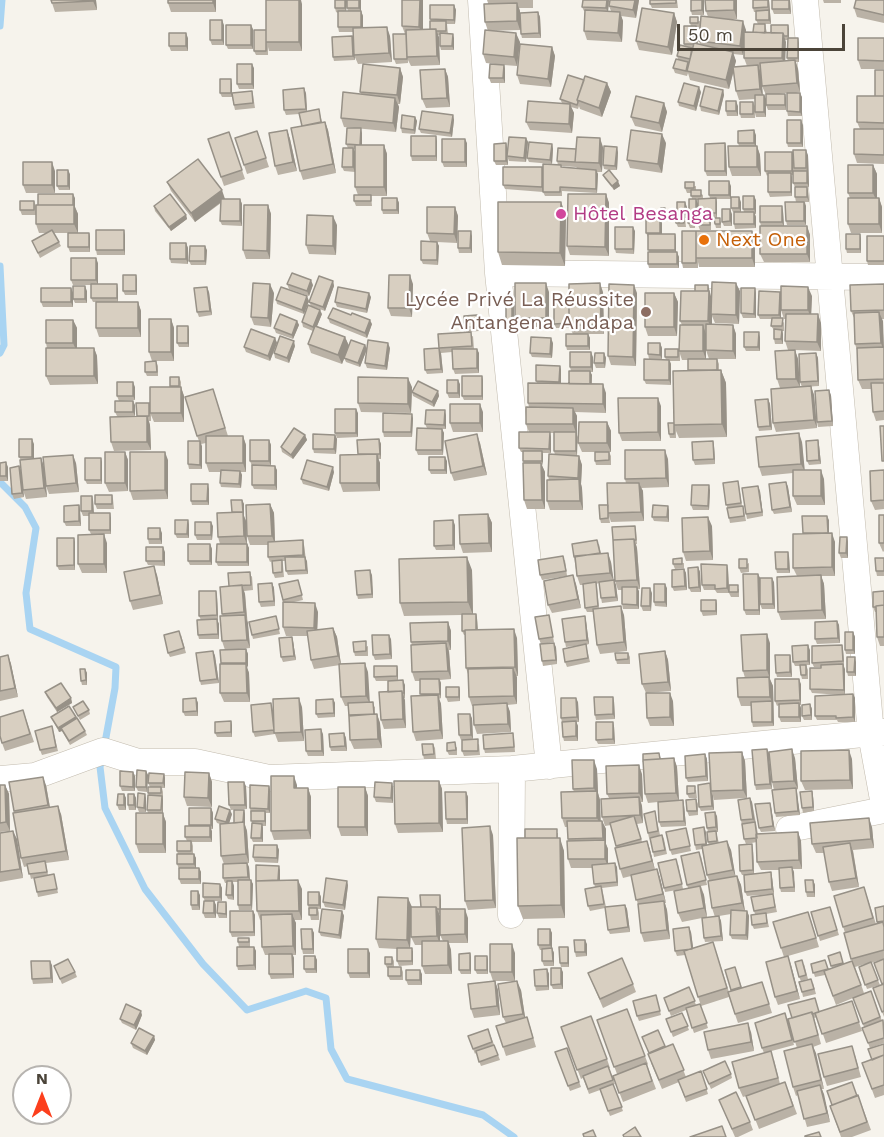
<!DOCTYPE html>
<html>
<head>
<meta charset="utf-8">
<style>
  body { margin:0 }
  #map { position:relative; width:884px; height:1137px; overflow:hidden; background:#f6f3ec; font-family:"Work Sans",sans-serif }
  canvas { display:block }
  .north { position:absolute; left:12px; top:1065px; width:60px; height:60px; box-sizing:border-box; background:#fff; border:2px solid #b7b4b0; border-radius:50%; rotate:0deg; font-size:16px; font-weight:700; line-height:24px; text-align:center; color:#4b4439 }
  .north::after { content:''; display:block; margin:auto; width:21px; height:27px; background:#fc3f1d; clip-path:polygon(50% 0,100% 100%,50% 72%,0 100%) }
  .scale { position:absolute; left:677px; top:24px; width:168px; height:27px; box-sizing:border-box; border:3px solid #4b4439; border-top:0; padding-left:8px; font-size:18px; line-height:21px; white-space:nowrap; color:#4b4439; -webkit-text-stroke:4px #fff; paint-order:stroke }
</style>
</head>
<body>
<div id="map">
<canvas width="884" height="1137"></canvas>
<div class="north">N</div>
<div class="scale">50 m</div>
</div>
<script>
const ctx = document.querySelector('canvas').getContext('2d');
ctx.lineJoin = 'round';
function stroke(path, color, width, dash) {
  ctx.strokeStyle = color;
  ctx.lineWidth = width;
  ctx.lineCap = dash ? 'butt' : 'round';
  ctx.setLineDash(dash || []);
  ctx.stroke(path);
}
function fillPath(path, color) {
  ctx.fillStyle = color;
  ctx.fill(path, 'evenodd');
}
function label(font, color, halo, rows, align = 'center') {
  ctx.font = font + ' "Work Sans",sans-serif';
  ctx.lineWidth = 4.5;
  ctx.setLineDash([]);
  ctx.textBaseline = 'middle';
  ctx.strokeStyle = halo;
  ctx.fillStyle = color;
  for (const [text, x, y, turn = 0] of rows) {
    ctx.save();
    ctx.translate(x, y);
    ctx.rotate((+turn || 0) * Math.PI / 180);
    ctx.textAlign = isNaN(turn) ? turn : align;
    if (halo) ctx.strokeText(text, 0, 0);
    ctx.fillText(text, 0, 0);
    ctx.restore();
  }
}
stroke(new Path2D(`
  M0,26l2,-26
  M0,266l4,79 -4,8
  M0,482l25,25 11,21 -10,65 4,36 86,38 -1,21 -11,60
  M102,759l-2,8 5,41 40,81 58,75 44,46 59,-19 20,7 5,51 16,30 136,36 31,22`), '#a9d4f2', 7);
const minor = new Path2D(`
  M481,0l17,273 51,493
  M805,0l66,734 13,71
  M498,273l386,4
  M0,779l35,-3 68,-25 35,11h57l74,16 243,-9 372,-37
  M789,829l95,-19
  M511,915l1,-146`);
stroke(minor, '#c2bbae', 27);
stroke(minor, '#fff', 26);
fillPath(new Path2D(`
  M51,0h45l1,10 -42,2z
  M216,0v12h-45l-3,-9z
  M335,0h12l-1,11h2l-1,-3 14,-8v11l2,5v12l27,8 2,26 -34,2 -4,-9 1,5 -21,1 -1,-4 19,-21 2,5 -1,-9h-14l-1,-5v-14l-2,-1 -1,-4z
  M402,0h21v29h7l1,-8 -1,-2 24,-14 2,5 -1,14h-8l1,10 6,4v12h-13l-1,-4v-11h-2l2,30 -29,1 -3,-6v3l-12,1 -2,-5 11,-25 -3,-8z
  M487,0h46v8h-14l1,3v19l-32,1 32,11 -3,24 -13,-1 1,4v14h-14l-2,-5 15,-13 -18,-2 -3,-9 5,-23 -3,-9 3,-19z
  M609,0l-1,11h3l-2,-5 1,-6h29l-3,18 -15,-2 2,5 -1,21 -35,-2 -3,-9 1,-20h-1l-2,-4z
  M677,0l1,8h-26l-2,-4z
  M704,0v15h-12l-1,-4z
  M705,0h32v19h-7l16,11v2h7l5,-8 -2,-4v-8h-2l-1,-4 16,-8 2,24h-6l2,9 22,-4v9l10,5v19h-3l2,7 2,23 -4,1 6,4v19h-14l-1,-5v-18l-8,1h6l1,5v11h-18l-2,-5v-10l-4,-9 -1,-10 2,19h1l2,4v18h-10l-1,-4v5h-14l-1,-4 13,-12 2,4v-7l-16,1 -3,-9 -2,-21 -5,19 -39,-9 -2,-7 -1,3 -12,-3 -2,-5 5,-9 -1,-3 8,-9 -1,-3 7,-18 -1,-3 10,-2v7h-4l2,16h2l-1,-3 9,-24 -2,-6zM785,40h3l-1,18 1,3h-3zM744,47v11l3,8 -13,1 2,-6 -3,-7 10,1z
  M790,0l1,14h-17l-2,-5z
  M823,0h18v3h-17z
  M884,0v23l-27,-6 -3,-9z
  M302,4v47h-33l-1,-4v8h-12l-2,-4 12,-21z
  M538,12l2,5 1,21h-19l-1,-4z
  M674,13l3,9 -5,33 -33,-5 -3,-9z
  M224,25v20h-12l-2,-5z
  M253,29v20h-25l-2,-4z
  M188,38v13h-17l-2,-5z
  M884,38v31h-23l-3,-9z
  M552,47l3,9 -4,31 -31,-3 -3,-9z
  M254,68v21h-15l-2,-5z
  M400,68l3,9 -3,27h-2l1,3 -3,25 -52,-5 -3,-9 20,-24 -1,-2z
  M445,69l3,8 2,30 -24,1 -4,-9z
  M884,70v94l-27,-1 -3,-9 6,-25 -3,-7 18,-26z
  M584,80l23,3 4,9 -9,25 -22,-8 -1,-3 -1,3 -7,-2 3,6 -2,20 -42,-3 -4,-8 36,-19 -2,-4z
  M232,84v9l21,2 2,13 -20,2 -3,-13h-10l-2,-4z
  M723,90l1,5 -5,20 -18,-4 -1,-5z
  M701,92l-5,19 -17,-5 -1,-4z
  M306,93l1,19 13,2 2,8h3l3,8 8,43 -33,7 -3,-9 2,-45 -3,-12 -13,1 -2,-5z
  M664,103l3,9 -5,20 -27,-6 -4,-9z
  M738,106v10h-11l-1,-5z
  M453,115l1,5 -2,17 -31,-4 -2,-4z
  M415,117l2,4 -2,13 -13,-1 -1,-5z
  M803,125v22h-15l-1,-4z
  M287,130l3,9 7,32 -19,4 -3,-9z
  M257,131l12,36 -22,7 -12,-36z
  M229,132l16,47 -21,7 -16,-47z
  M362,133v12h22l3,9v42h-16l1,10h-16l-2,-5 4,-6 -3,-8v-38h-1l1,3v20l-11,-1 -2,-4 6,-19 -2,-4z
  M756,135v11h1l3,9 1,21h-29l-3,-9 10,-21 -1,-3z
  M526,138l2,4 -2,20 -17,-1 -2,-5z
  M437,141v20h-25l-1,-5z
  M467,143v24h-23l-2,-5z
  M506,143l1,5 1,17h-12l-2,-4z
  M666,143l-4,30 -32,-5 -3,-8z
  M725,143l1,5 1,28h-20l-2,-5z
  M552,144l1,5 -1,15 -23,-2 -2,-4z
  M603,147l-1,25h-5l1,2 -1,19 -35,-2v5h-17l-2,-4 15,-27 -1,-4 19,-12zM561,166l15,1 1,1 -15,-1z
  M618,152l-1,18h-7l10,16 -6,4 -9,-11 -2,-4 6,-5 -5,-1 -1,-4z
  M808,155l1,32h-2l1,4 1,11h-4l1,4v19h-19l-1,-4 10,-19 -1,-5v-10l-2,-4v-8h-2l1,3v18l-22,1 -2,-5v-17l-1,1 -2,-5 28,-15z
  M873,165l4,9v24h2l3,9v26h-31l-3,-9 2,-26 -2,-5z
  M542,167l1,25 -38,-3 -2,-4z
  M55,171v22h-29l-3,-8z
  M70,174v16h-11l-2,-4z
  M167,182l58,17h15l2,5v22l-20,-1 -2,-4 1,-18 -26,19 -24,-31z
  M696,186v4l7,5v3h7l-1,-3 22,-9v13h-15l1,4v15l4,4v6h-5l-1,-4 -1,-6h-4l1,3v9h-11l-2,-5 1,-8 -1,-4v-13h-2l2,4v14h-4l1,3v7h-5l-2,-5 2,-6 -1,-4 3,-14 -1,-6h-4l-2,-5z
  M606,194l3,9v53l-39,-1 -3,-9z
  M75,198v9l3,7v19h-24l7,13 -21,12 -8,-17 16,-8h-9l-3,-9z
  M397,198l2,5v11h-16l-1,-4z
  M756,200v14h-1l1,3v11l-21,1 -1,-5v-12h-1l-2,-4 10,-6v10h3l-1,-3z
  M34,201l2,5v9h-14l-2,-5z
  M268,205l3,9 -1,45h-24l-3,-9z
  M154,206l32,9 1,4 -16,12 -16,-20z
  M455,207l3,9 -1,27 -20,-1 2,4 -1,19 -15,-1 -2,-4 9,-19 -3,-8z
  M687,207v11h-2l1,9h-8l-2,-4 2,-8 -1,-1z
  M783,211l1,15h23l3,9v27h-46l-4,-8 1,-28 -1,-4z
  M667,212v8h-4l-2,-5z
  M732,214v12h-8l-2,-4z
  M566,215l-1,51 -63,-1 -4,-13z
  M660,215l2,5v14h13l1,5v13l3,5v11h-30l-1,-4 1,-12 -1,-15 -2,-4z
  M337,225l-1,30 -27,-1 -3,-9z
  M635,231l-1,23 -18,-1 -1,-4z
  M89,233l1,4v15h-20l-2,-5z
  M860,234l1,5v14h-14l-1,-4z
  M125,235v20h-28l-1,-5z
  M472,236v17h-13l-1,-5z
  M884,236v29h-16l-1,-4z
  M755,240v27h-56l-1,-5v6h-15l-1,-5z
  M186,243l2,5v16l-17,-1 -1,-4z
  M207,250l-1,15h-15l-2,-4z
  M98,263v21l20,5v13h-25l-2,-4v-13h-18l-2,-5z
  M136,275l1,5v15h-12l-2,-4z
  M333,281l1,5 -9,25 -14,-5 -2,-4z
  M287,284l26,1 -4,11 -20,-7z
  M413,284l-1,33 -21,-1 -3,-8z
  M884,284v35h-2l2,28v73l-8,1 -3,-9 -2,-23h-9l-4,-9 -1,-30 -2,-6v-24l-4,-9z
  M71,288l2,5v14h-30l-2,-5z
  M755,288l1,5v25h-13l-2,-5z
  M709,290v3l3,6 28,-8 -1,33 -24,-1 -3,-7v9h21l3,9v25h-27l-3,-9v9h11l2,5v6h2l5,13 1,54 -48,1 -3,-7v7h-6l-1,-4 5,-11 14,-53v-10h-6l-2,-6v7h-10l1,3v21l-25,-1 -2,-4 22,-20 -1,-3 14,-7 3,-25 -2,-4 15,-30z
  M87,291v12h-12l-2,-4z
  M209,292l3,23 -13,2 -2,-5z
  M549,292v35h-31l-3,-9z
  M603,292l1,42h-16l2,4v12h-23l-1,-4 7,-12 -3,-6h-14l-2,-4 15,-21z
  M274,293l-3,34 -17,-2 -3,-8z
  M637,293l-1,73 -25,-1 -3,-9z
  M674,293l4,9 -1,34h-29l-3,-9z
  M781,296h31l-1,18 10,9v28l-26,-1 3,9 2,28 11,-1 3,9 3,33 -41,4 -3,-9 21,-35h-14l-3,-9 11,-29 -3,-9 1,-22h-2l-3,-9v8l3,5v8h-2l1,3v10h-8l-1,-5v-9l-3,-4 1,-7h-12l-2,-4z
  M371,297l-4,16 -30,-6 -2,-5z
  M276,300l33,1 -5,13 -27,-10z
  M138,302l3,9v26h-42l-3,-9z
  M514,306v19h-6l-2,-4z
  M322,314l-5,12 28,11 4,9 -7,18 -31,-11 -3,-9 5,-13 -10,-4 -1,-5z
  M328,318l44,6 -5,14 -37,-15z
  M171,319l3,9v33h-22l-3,-9z
  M73,320l4,8v20h17l3,8 1,28 -48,1 -4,-9 1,-28 -1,-5z
  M479,320v11l-13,1 -2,-5z
  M297,321l2,4 -6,14 -17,-6 -2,-5z
  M188,326l1,5v16h-10l-2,-4z
  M473,336l1,13 5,4v20l-24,1 -2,-5 -1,-17 -11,1 2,20 -16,1 -2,-4 14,-22z
  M760,337v14h-14l-2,-4z
  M275,338l2,5 -7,18 -24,-9 -2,-5z
  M553,343l-1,15 -20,-1 -2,-4z
  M660,343l2,5v11h-13l-1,-5z
  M365,345l2,4 -7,18 -14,-5 -2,-4z
  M295,346l-6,17 -14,-5 -1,-5z
  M390,348l-3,22 -20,-2 -2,-5z
  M604,353l2,5 -1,10h-9l-2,-5z
  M816,353l2,5 1,28 -17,1 -2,-5z
  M593,357v15h-3l2,3v9l14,9v20l-31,-1 2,4 -1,17 2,4 -1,19h2l3,9 -1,19 1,4 1,22h-33l-3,-9 2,-21 -1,-4 7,-21 -1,-4v-18h-4l1,4v16h-9l1,2 -1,11 3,6v37h-18l-3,-9 -1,-48h-2l-2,-4 10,-16 -3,-8 3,-17 -1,-4 9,-20 -1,-2 24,-15 1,4v14h8l2,-13 -1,-4z
  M156,361l2,5v10h-11l-2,-4z
  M179,377l2,5v5l3,9v26h-30l-3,-7v6h-2l1,4 1,25 -37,1 -3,-9 38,-39 21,-16v-1z
  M483,380v20h-19l-2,-4z
  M460,384v14h-11l-2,-5z
  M135,387v13l-15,1 15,4v11h-18l-2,-4 4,-11 -2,-5z
  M412,387v5l26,-1 1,5 -5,11 -21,-11 -1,-4 -1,21 -50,-1 -3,-9z
  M213,389l15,47h15l3,9v27h-5l1,3 -1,13 -20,-1 -1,-4v-11h-11l-3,-9v-20l-5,1 1,25h-13l-1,-5 11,-23 -2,-5z
  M831,395l2,31 -15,1 -1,-5z
  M768,399l2,5 2,26 -13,1 -1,-4z
  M661,406v35h-39l-3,-8z
  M483,412v20h-30l-3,-9z
  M358,413v24l-21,1 -2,-5z
  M446,415v14h-4l2,4 -1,22h-25l-2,-5 11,-22 -2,-4z
  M413,418l-1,19h-28l-1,-5z
  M607,422l4,9v21h-2l2,4v9h-15l-1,-4 4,-9h-17l-4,-9z
  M305,435l2,5 -14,19 -11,-7 -1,-5z
  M335,435l2,4 -1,15 -22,-1 -1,-4z
  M379,439l2,5v15h-3l2,4v28l-37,1 -3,-9 18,-29z
  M269,440l2,5v21l6,4v20l-23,-1 -2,-4v-19l-2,-5z
  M818,440l1,5 2,19 -12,1 -2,-4z
  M713,441l1,5 1,18 -20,1 -2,-5z
  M802,442l2,28 20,9 1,26h-28l-4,-9v-23l-31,3 -3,-9z
  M480,443l7,32 -33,6 -3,-8z
  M34,444v15l7,-1 3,9 32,-4 3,29 -30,2 -3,-8 -1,-12 2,23 -21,2 -3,-9 -2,-30 -2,-3z
  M125,452l3,8v31l-19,1 -4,-9z
  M668,459l1,28 -28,1 2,3 1,30 -33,1 -2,-6 1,7h-9l-1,-4 8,-14 18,-22 -1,-4z
  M168,460v39l-35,1 -3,-9z
  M447,461v13h-16l-2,-4z
  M102,462v22h-15l-2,-4z
  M0,463l8,4v14h-8z
  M19,466l2,5 3,26 -10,2 -2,-5z
  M884,470v39l-9,1 -4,-9z
  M334,472l-5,19 -26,-7 -2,-5z
  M786,482l2,5 4,25 -18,2 -2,-4z
  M723,483l16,2 3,21 2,4 2,11 -16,2 -1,-5z
  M209,489v16h-17l-1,-4z
  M710,490l-1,20h-16l-2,-5z
  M760,491l3,25 -16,3 -1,-5z
  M112,495l1,4 1,10h-17l-2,-5z
  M93,500l1,13 17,5v16h-20l-2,-4v-14h-6l-2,-5z
  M242,500l2,4v12l2,5 1,23 2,4v18h-31l-2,-4 4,-18 -2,-7 14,-25z
  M270,504l4,9 1,28 29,4 4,29 -20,1 -2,-4 -1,-10h-3l1,4 1,12 -9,1 -2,-5 -1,-12 -2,1 -2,-5v-12h-18l-3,-9z
  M79,505l1,5 1,16h-15l-2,-4z
  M669,510v12l-15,-1 -2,-4z
  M488,514l4,9v29l-29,1 -3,-9z
  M884,515v36l-1,1 -4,-9z
  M188,520l1,5v13h-12l-2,-4z
  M829,520v13l6,9v34h-14l3,8 2,35 -45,1 -3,-8 19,-36 -4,-8 10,-35z
  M455,525v25h-19l-2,-4z
  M213,526l-1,14h-15l-2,-5z
  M712,526l1,34 -27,1 -3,-9z
  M636,531l1,13h-1l1,4 3,41h-2l1,20h-16l-1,-5v-14h-4l-3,-9z
  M162,533v11h-13l-1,-5z
  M847,537l1,5v16h-7l-2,-5z
  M75,542v28h-16l-2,-4z
  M107,543v30h-25l-4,-9z
  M210,544l2,5v16h-22l-2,-4z
  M599,544l2,10 10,8 2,18 3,5 2,16 -16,2 -1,-5 -2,-15 -3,1 1,3 2,21 25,7 3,36 -27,3 -3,-9 -4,-33h-6l-2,-4 -2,-23h-3l-3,-9 -3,-19z
  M165,552v14l-17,-1 -2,-4z
  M789,556l1,17h-13l-1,-4z
  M884,558v18h-7l-1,-5z
  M565,560l2,16 -25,4 -2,-5z
  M684,563v5l-9,1 -2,-5z
  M749,563v9l-8,1 -2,-5z
  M698,567l2,5 1,20h-10l-2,-4z
  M684,569l2,4 1,17 -13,1 -2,-4z
  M728,569l1,16 10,4v8h-8l-2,-4h-12l-2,-3h-11l-2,-5z
  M472,570l1,44h3l1,4 1,12 39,8 1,38h-2l1,28 -10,1 3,7 1,20 -34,2 -3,-9 -1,-19h-1l-3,-9 -1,-23 -2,-6 -1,-33h-1l-2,-4v-16l-58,1 -4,-13z
  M758,574l2,4v37h-14l-2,-5z
  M157,575l6,29 -30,6 -3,-9z
  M372,575l1,23 -15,1 -1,-4z
  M252,576l1,14 -9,1 1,3 5,54 -11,1h7l2,5 -1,14 2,5 1,29h-26l-4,-9 5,-43 -3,-9 1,-25 -1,-2 7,-28z
  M298,580l5,20 -9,2 24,10 -1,18 16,-2 4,9 4,27 27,8 1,30 6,5v7h2l3,9 2,25 -28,1 -4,-9 -2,-34h-3l-4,-9 -1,-32 -26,4 -3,-9 -3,-24h-22l-3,-9v-25l-4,-18z
  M774,582l1,27h-13l-2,-5z
  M272,583l2,5 1,18 -14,1 -2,-5z
  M576,584l5,24 -29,5 -4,-8z
  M667,588v19l-12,-1 -1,-4z
  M884,591v55h-4l-3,-9 -1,-25h-1l-2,-5z
  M652,593l-1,18h-8l-2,-5z
  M217,595l1,25h-1l2,4v15h-20l-1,-4 3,-15 -2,-4z
  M717,604v11l-14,1 -2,-5z
  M549,615l5,27 -12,2 14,3 1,17 -14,2 -1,-5 -1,-17 -2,-5z
  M276,616l4,18 -27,5 -1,-4z
  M585,616l1,5 3,23 -3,1 4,17 -23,5 -2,-5 18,-17 -17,2 -1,-5z
  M837,621l2,4 1,18 -23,1 -2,-5z
  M448,622l3,9v19h-2l2,29 -11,1 1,3v15l-2,1 2,5 2,35 -27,2 -3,-9 8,-36 -1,-15h-5l-3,-9v-27l-1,-3z
  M853,632l2,5v17h-9l-1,-4z
  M181,635l5,18 -16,4 -2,-4z
  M292,637l1,4 3,19 -13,2 -2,-5z
  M391,639l1,20 -17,1 -2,-5z
  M770,643v36l3,7 1,40 -21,1 -1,-5 -1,-16h-10l-3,-9 7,-19 -2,-7z
  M842,645l1,4 2,45h8l2,4v24h-17l-1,-2h-20l-2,-4 26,-21 -29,-2 -2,-4 11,-21v-1h-7l-2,-4z
  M368,646v10h-13l-1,-4z
  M810,650v15h-4l2,5v9h-6l-1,-4 -1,-9h-5l-2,-4z
  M213,651l2,5 4,27 -18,2 -1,-4z
  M665,651l3,9 3,31 -25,2 -4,-9z
  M628,653l2,4v7h-13l-1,-4z
  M8,655l3,9 7,33 -18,4v-44z
  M790,655l1,4 1,18h-15l-1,-4z
  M856,662v14h-8l-1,-4z
  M85,669l2,4v12h-5l-1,-4z
  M398,670v10l7,5v13h-1l2,30 -22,1 -3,-9 7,-28v-11h-12l-2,-4z
  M801,684v21h-1l1,3v14h-20l-2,-5v-12l-2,1 -2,-5z
  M459,687l1,4v10l-12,1 -2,-5z
  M45,692l26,6 1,5 -15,9 -10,-15z
  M196,698l2,5v13h-13l-2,-4z
  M333,699l2,4v14l-17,1 -2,-4z
  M614,701l1,18 -19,1 -1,-5z
  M673,701l1,25h-24l-3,-8z
  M578,702l1,20h-3l2,4v15h-14l-1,-4 -1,-15 -1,-4z
  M810,704l2,5v11h-8l-2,-4z
  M73,707l16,3 1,4 -10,6z
  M272,707l2,18 28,-18 2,34 -26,1 -3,-8 -20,3 -2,-5z
  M23,710l11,32 -29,9 -3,-8z
  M51,717l26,2 8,12 2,4 -17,10 -8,-14 -3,1z
  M472,718l1,21 -12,1 -2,-5z
  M231,721l1,5v11h-15l-2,-4z
  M52,726l6,25 -16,4 -2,-5z
  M614,726l1,18h-17l-2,-4z
  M344,733l2,5 1,13h-16l-1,-4z
  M323,734l1,22h-16l-2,-5z
  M514,738l1,14 -30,1 -1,-4z
  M433,744l2,4 1,11h-12l-1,-4z
  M479,744l1,11 -16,1 -2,-5z
  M457,747v8h-8l-2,-4z
  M767,749l5,40 -16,1 -1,-5z
  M742,752l3,9 2,37 5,4 6,32 40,-2 3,9 1,28h-9l2,23h-14l-1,-4 -1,-18h-18l-4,-8v-20l-11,2 -2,-5 -3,-19 4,-22 -31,2 -1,-4 1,14 -13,1 -2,-4 11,-24z
  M659,753l2,6 13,-1 3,9 2,34 4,-1 1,5 2,21 -25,1 -2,-5 -1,-20 -10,1 -3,-9z
  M705,754l2,5 1,22 -20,1 -2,-4z
  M795,758l3,31 -2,1 4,25 -24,2 -1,-4 -1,-23 -2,-8z
  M852,759l1,30 -48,1 -4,-9z
  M597,769l1,24 2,7v21h2l4,8v15l2,5v15l9,3 1,19 -16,2 4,19 19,-2 2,4 3,23 -20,2 -2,-4 -3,-22 -15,3 -2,-5 7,-18 -3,-20h-21l-3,-9v-18l-1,-14h-2l-3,-9 12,-26 -1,-3z
  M146,771l2,4 -1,17 -9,-1 -2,-4z
  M209,773l3,9v25l-25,-1 -3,-9z
  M164,774l1,4v10h-3l1,4v22l3,8v31h-27l-3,-9 12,-31 -1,-3 2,-15 -1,-2 2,-6 -2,-4z
  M642,774l1,28h-2l1,4 1,17 -6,1 5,18 5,-1 3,9 5,20 2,-1 3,9 6,25h-1l2,7 3,29 -26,3 -3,-9 -3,-28 -7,-29 -8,2 -3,-9 -3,-21 -6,-23 -6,1 -3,-9 7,-19 -2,-4z
  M135,776v15h-13l-2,-5z
  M439,781l3,8 1,43 -45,1 -3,-9z
  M392,783l1,5v15l-17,-1 -2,-5z
  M0,785h5l4,9 1,37 7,8 6,39 -23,4v-49l9,-2 -9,1z
  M46,785l4,22 11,7 8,46 -23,3 2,12 6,-1 4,19 -20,4 -4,-19 -3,1 -3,-13 -4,1 -3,-9 -7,-47z
  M297,785v3h11l3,9v42l-37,1 -3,-9z
  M246,786l1,23 -16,1 -2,-5z
  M269,786l1,4v23h-4v13h-4l1,2v14h-10l-2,-4 1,-15 -2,-15z
  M365,787l3,9v40h-27l-3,-9z
  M696,790l1,8h-8l-2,-4z
  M812,791l1,5 1,15 -11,2 -1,-5z
  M466,792l2,5v27h-21l-1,-5z
  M124,794l2,4v12h-7l-2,-5z
  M134,794l2,4v12h-7l-1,-5z
  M146,798v14h-7l-2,-5z
  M696,799l2,5v11l-9,1 -2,-5z
  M770,803l1,4 4,24 -14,1 -2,-4z
  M211,808l2,5v16h-2l1,13h-20l1,4v8l3,4v10h3l2,4v12h-20l-2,-5v-10l-2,-5 1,-10 -1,-3 10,-10 -2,-4 5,-11 -1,-1z
  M244,810l1,4v11l2,6 2,32h-2l2,4 1,13 3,4 -1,26h-13l-1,-5v-23h-5l1,4v14l-6,-1 -2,-4 1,-12h-2l-2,-5 1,-14 -3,-8 -1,-32 -3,-1 -2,-4 17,-5 -3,9h5z
  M655,811l5,24h2l2,4 3,15 -13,3 -1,-5 -2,-15 -2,1 -1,-5z
  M717,816l1,16h-2l3,11 12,7 4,26h2l4,9 4,26h2l2,5 -1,24 -16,-1 -2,-4 1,-21 -12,2 2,5 2,20 -18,1 -1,-4 -2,-20 -20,4 -4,-9 10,-25 -1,-3 14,-29 6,29 -6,1 3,9 3,22h8l-3,-9 -3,-28 -2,-5 -5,-26 -6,1 -1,-5 11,-13 1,13h2l-1,-3v-10l-1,-4z
  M872,827l2,21 -21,2 6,37 -27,4 -3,-9 -5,-29h-8l-4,-9z
  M686,828l5,23 -19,4 -2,-5z
  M558,833v5l6,13 1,67 -42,1 -5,-13 7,-68z
  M493,835l3,73 -28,2 -3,-9z
  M277,845l2,5 -1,13 -23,-1 -2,-5z
  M753,849l1,25 18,3 2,17 -27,2 -2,-4 -1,-17h-2l-2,-4z
  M678,864l5,25 -18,3 -1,-4z
  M280,870v10l22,9v31h-8l2,3v32h-3l1,3v20l-23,1 -2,-5v-19h-4l-3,-8 -1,-27h-1l-3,-9z
  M813,880l2,5v12h-8l-1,-5z
  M220,884l2,4v13h-8l2,4v13h-11l-2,-5 2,-12 -2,-4z
  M348,885l-3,25 -20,-3 -2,-5z
  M864,887l12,37h2l-3,-16 9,-2v111l-11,-29 9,-4 -1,-24 -10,3 9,22 -13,4 -8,-22 6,-3 -10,3 9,26 7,-2 11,30 2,1v21l-14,5 -8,-20 2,-1 -11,-29 -17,7 -11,-30 -10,2 -4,-13 17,5 4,-1 -4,-12 16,8 8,-3 -8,-28h1l-11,-37z
  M319,892l2,5v12h-3l1,4v7h-8l-3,-15z
  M773,894l4,18 -11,2 3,13 -15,2 -2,-4 3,-11 -1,-3z
  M200,895v15h-8l-1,-5z
  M441,900v9l27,9v25h-19l2,7 1,24h-27l-3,-8v-21h-7l-4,-8v-18l-1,29 3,4v13l-14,1 -2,-5v-12l-18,-1 -3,-9 36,-32h9zM439,914h1v21l3,6h-3z
  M226,902l1,5v11h-8l-2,-5z
  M830,907l9,28 -19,6 -9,-29z
  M253,911l2,4v21l-23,1 -2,-5z
  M342,911l2,5 -3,23 -20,-3 -2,-4z
  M811,920l8,27 -31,9 12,43 -22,6 -3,-8 9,-40 -3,-9z
  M312,929l2,4v21h-11l-1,-5z
  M550,929l2,4v15l2,5v13h-10l-2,-5v-11h-2l-2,-5z
  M691,932l2,16 23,3 13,41 3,-1 -7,-21 10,-3 7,21 23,3 7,22 -34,10 -9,-26 -28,9 -16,-51 -8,1 -2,-5z
  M249,938l1,4v5h4l2,4v19h-18l-1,-4 2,-19 -1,-5z
  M587,944v12l-11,1 -1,-5z
  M568,947l1,4v16h-8l-1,-4z
  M370,953v25h-20l-2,-5z
  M470,953l1,5v16h-10l-2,-4z
  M515,953v28h-22l-3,-9z
  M315,956l2,4v13h-11l-2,-4z
  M487,956l1,4v14h-11l-2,-4z
  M392,957l2,4v6h7l2,5v8h-13l-2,-4v-8h-1l-2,-4z
  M804,964l4,15 -7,2 -2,-4z
  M52,965l1,18 -20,1 -1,-5z
  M54,966l21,6 2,5 -15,7z
  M547,969l2,5v16l-13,1 -1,-5z
  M563,972v17h-10l-2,-4z
  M588,973l45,11 3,8 -33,16z
  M422,974v11h-14l-2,-5z
  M495,981l3,9 2,25 -26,3 -3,-9z
  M813,983l3,11 -13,3 -1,-5z
  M689,987l7,18 4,-1 8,24 -14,5 -8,-23 -15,6 -7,-18z
  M521,990l4,28 5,8 6,21 -30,9 -3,-9 3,-24 -3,-6z
  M656,995l5,20 -22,6 -2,-5z
  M852,1001l10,30 -36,12 -9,-26 -3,1 7,26 -8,3 11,42h-2l8,33 -23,5 -9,-32 -2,1 -3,-9 4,-39 -9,-29 31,-7z
  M627,1009l21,55 -1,1 9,24 -33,13 -10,-26 4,-2 -20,-54z
  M682,1013l7,17 -16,7 -7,-18z
  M142,1015l-6,15 -14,-7 -2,-4z
  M786,1017l8,28 -30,8 -2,-5z
  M561,1027l46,32 3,9h-1l6,16 -2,1 10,26 -13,5 -10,-26 -11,4 -6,-16 -2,1z
  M488,1029l12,31 -19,6 -5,-13 -1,1 -7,-18z
  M751,1032l3,19 -43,8 -3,-9z
  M154,1036l1,4 -8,15 -14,-7 -2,-5z
  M673,1044l13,33 15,-6 7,23 -22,8 -7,-20 -17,7 -11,-26 14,-16z
  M884,1044v51l-9,3 -13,-35 10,-3z
  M567,1048l14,39 -11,4 -15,-39z
  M855,1055l6,22 -34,9 -3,-9z
  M774,1060l6,24 5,-2 12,32 -38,15 -13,-33 -3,1 -4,-9z
  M703,1071l28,3 1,4 -21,11z
  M858,1095l13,35 -19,7h-11l-11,-31z
  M719,1100l31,22 3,8 -15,7h-3z`), '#bab2a6');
fillPath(new Path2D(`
  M93,0h3l1,10 -4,-9z
  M213,0h3v12l-3,-9z
  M299,0h2l1,4v47l-3,-9z
  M345,0h2l-1,13 -1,-5z
  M359,0h2v12l-2,-4z
  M420,0h3v36l-4,-9z
  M607,0h2l-1,13 -2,-5z
  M635,0h4l-3,18 -3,-8z
  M702,0h2v15l-2,-5z
  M734,0h3v19l-3,-9z
  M768,0h1l2,24 -2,-4z
  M789,0h1l1,14 -2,-5z
  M517,3l3,8v19l-3,-9z
  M454,5l2,5 -1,14 -1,-4z
  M361,11l2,5v16l-2,-5z
  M538,12l2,5 1,21 -2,-5z
  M620,12l3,9 -1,21 -4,-9z
  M674,13l3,9 -5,33 -4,-8z
  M222,20l2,5v20l-2,-5z
  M743,21l3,9 -3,25 -3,-9z
  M251,25l2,4v20l-2,-4z
  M788,25l1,4v11l-1,-4z
  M696,26l1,4 1,18 -2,-4z
  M387,27l3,9 2,26 -3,-9z
  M436,29l3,8 1,28 -3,-9z
  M186,33l2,5v13l-2,-5z
  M516,33l4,9 -3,24 -3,-9z
  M783,33l3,9 -1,25 -3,-9z
  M453,34l1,4v12l-2,-4z
  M352,36l2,5 1,19 -2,-4z
  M798,38l1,5v19l-1,-4z
  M552,47l3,9 -4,31 -3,-8z
  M733,52l3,9 -7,28 -3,-9z
  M795,60l3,9 2,23 -3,-9z
  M252,64l2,4v21l-2,-5z
  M504,65l1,4v14l-2,-5z
  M758,65l3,9 2,24 -3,-9z
  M400,68l3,9 -3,27 -3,-9z
  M445,69l3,8 2,30 -3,-9z
  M231,79l1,5v13l-1,-4z
  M607,83l4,9 -9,25 -3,-9z
  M699,87l2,5 -5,19 -2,-5z
  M304,88l2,5 1,21 -1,-5z
  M723,90l1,5 -5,20 -1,-4z
  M800,93l2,4v19l-2,-4z
  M785,94l1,5v11l-1,-5z
  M764,95l2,4v18l-2,-5z
  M395,98l4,9 -3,25 -3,-9z
  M736,101l2,5v10l-2,-5z
  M664,103l3,9 -5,20 -3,-9z
  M570,104l4,9 -2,20 -3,-9z
  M453,115l1,5 -2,17 -2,-4z
  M415,117l2,4 -2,13 -1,-4z
  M801,120l2,5v22l-2,-4z
  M325,122l3,8 8,43 -3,-9z
  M361,128l1,5v16l-2,-4z
  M287,130l3,9 7,32 -4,-9z
  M754,130l2,5v13l-2,-5z
  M662,134l4,9 -4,30 -4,-9z
  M436,136l1,5v20l-1,-5z
  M526,138l2,4 -2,20 -2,-4z
  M600,138l3,9 -1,25 -3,-9z
  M465,139l2,4v24l-2,-5z
  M506,143l1,5 1,17 -2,-4z
  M725,143l1,5 1,28 -2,-5z
  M552,144l1,5 -1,15 -2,-4z
  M384,145l3,9v42l-3,-9z
  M757,146l3,9 1,21 -4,-9z
  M617,147l1,5 -1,18 -2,-4z
  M353,148l2,4v20l-2,-5z
  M806,150l2,5 1,32 -2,-4z
  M792,152l1,4v19l-1,-4z
  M52,162l3,9v22l-3,-8z
  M873,165l4,9v28l-4,-9z
  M542,167l1,4v21l-1,-5z
  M68,170l2,4v16l-2,-4z
  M596,170l2,4 -1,19 -1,-4z
  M791,173l1,5v18l-1,-4z
  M618,181l2,5 -6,4 -2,-4z
  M729,181l2,5v13l-2,-4z
  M807,187l1,4 1,11 -2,-5z
  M222,190l3,9 -30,23 -4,-9z
  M73,194l2,4v9l3,7v19l-4,-9z
  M606,194l3,9v53l-4,-9z
  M754,196l2,4v14l-2,-5z
  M739,197l2,5v10l-2,-4z
  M397,198l2,5v11l-2,-4z
  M716,198l1,5v15l-1,-5z
  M879,198l3,9v26l-3,-9z
  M240,199l2,5v22l-2,-5z
  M696,199l2,5v14l-2,-5z
  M561,202l5,13 -1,51 -5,-13z
  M685,202l2,5v11l-2,-4z
  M804,202l2,4v19l-2,-4z
  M268,205l3,9 -1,45 -3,-8z
  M782,206l1,5 1,16 -2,-5z
  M455,207l3,9 -1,27 -3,-9z
  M730,209l2,5v12l-2,-5z
  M754,212l2,5v11l-2,-4z
  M186,215l1,4 -16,12 -2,-4z
  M660,215l2,5v17l-2,-4z
  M333,216l4,9 -1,30 -3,-9z
  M807,226l3,9v27l-3,-8z
  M633,227l2,4 -1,23 -1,-5z
  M124,230l1,5v20l-1,-5z
  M471,231l1,5v17l-2,-5z
  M752,231l3,9v27l-3,-9z
  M89,233l1,4v15l-1,-5z
  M675,234l1,5v16l-1,-5z
  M860,234l1,5v14l-1,-4z
  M437,242l2,4 -1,19 -1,-5z
  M186,243l2,5v16l-2,-5z
  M205,246l2,4 -1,15 -1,-4z
  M677,252l2,5v11l-2,-4z
  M96,258l2,5v22l-2,-5z
  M136,275l1,5v15l-1,-4z
  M410,275l3,9 -1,33 -3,-9z
  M311,280l2,5 -4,11 -2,-5z
  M333,281l1,5 -9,25 -2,-4z
  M546,283l3,9v35l-3,-9z
  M600,283l3,9 1,42 -3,-9z
  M736,283l4,8 -1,33 -3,-9z
  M117,284l1,5v13l-1,-4z
  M270,284l4,9 -3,34 -3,-9z
  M634,285l3,8 -1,73 -3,-9z
  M708,285l4,15v30l-4,-9z
  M85,286l2,5v12l-2,-4z
  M207,287l2,5 3,23 -2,-4z
  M808,287l4,9 -1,23 -3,-9z
  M71,288l2,5v14l-2,-5z
  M755,288l1,5v25l-2,-4z
  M780,292l1,4v23l-2,-4z
  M369,293l2,4 -4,16 -1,-4z
  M674,293l4,9 -1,34 -3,-9z
  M307,296l2,5 -5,13 -2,-4z
  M138,302l3,9v26l-3,-9z
  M512,302l2,4v19l-2,-4z
  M320,310l2,4 -7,17 -2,-4z
  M879,312l4,9 1,31 -3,-9z
  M818,314l3,9v28l-4,-9z
  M477,315l2,5v11l-1,-4z
  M171,319l3,9v33l-3,-9z
  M73,320l4,8v24l-4,-9z
  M370,320l2,4 -5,14 -2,-5z
  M297,321l2,4 -6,14 -1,-4z
  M703,325l3,9v26l-3,-9z
  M733,325l3,9v25l-3,-8z
  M188,326l1,5v16l-1,-4z
  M782,330l1,4v10l-2,-5z
  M759,332l1,5v14l-2,-4z
  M588,334l2,4v12l-2,-4z
  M345,337l4,9 -7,18 -4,-9z
  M275,338l2,5 -7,18 -2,-5z
  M551,338l2,5 -1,15 -2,-4z
  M294,341l1,5 -6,17 -2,-5z
  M388,343l2,5 -3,22 -2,-4z
  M660,343l2,5v11l-2,-4z
  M365,345l2,4 -7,18 -2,-4z
  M94,348l3,8 1,28 -4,-8z
  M439,348l2,5 2,20 -2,-4z
  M477,349l2,4v20l-2,-5z
  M795,350l3,9 2,28 -4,-8z
  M591,352l2,5v15l-2,-5z
  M604,353l2,5 -1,10 -1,-5z
  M816,353l2,5 1,28 -1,-5z
  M669,360l2,4v21l-2,-5z
  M560,366l1,4v16l-2,-4z
  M721,370l5,13 1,54 -5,-13z
  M590,371l2,4 -1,18 -1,-5z
  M482,376l1,4v20l-1,-4z
  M408,378l4,9 -1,26 -3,-9z
  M458,380l2,4v14l-2,-5z
  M133,382l2,5v13l-2,-4z
  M603,384l3,9v20l-3,-9z
  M811,386l3,9 3,33 -3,-8z
  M181,387l3,9v26l-3,-9z
  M829,390l2,5 2,31 -1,-5z
  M438,391l1,5 -5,11 -2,-5z
  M658,398l3,8v35l-3,-9z
  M768,399l2,5 2,26 -2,-4z
  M133,401l2,4v11l-2,-4z
  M480,404l3,8v20l-3,-9z
  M573,408l4,8v40l-1,-5v-18l-3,-9z
  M356,409l2,4v24l-2,-4z
  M445,410l1,5v14l-2,-4z
  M412,414l1,4 -1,19 -1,-5z
  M147,416l3,9 1,25 -4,-8z
  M607,422l4,9v21l-4,-9z
  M442,429l2,4 -1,22 -1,-5z
  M550,432l1,5v16l-2,-4z
  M799,433l3,9 3,30 -4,-8z
  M477,434l3,9 7,32 -4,-9z
  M305,435l2,5 -14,19 -2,-4z
  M335,435l2,4 -1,15 -2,-5z
  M243,436l3,9v27l-3,-9z
  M32,439l2,5v17l-2,-4z
  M379,439l2,5v15l-1,-5z
  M269,440l2,5v21l-2,-5z
  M818,440l1,5 2,19 -2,-4z
  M200,441l2,5v23l-2,-4z
  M713,441l1,5 1,18 -1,-5z
  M665,450l3,9 1,28 -3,-9z
  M542,451l1,4v11l-1,-5z
  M125,452l3,8v31l-3,-8z
  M165,452l3,8v39l-3,-9z
  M377,454l3,9v28l-3,-8z
  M73,455l3,8 3,29 -3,-9z
  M579,456l3,9 -1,19 1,4 1,22 -3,-9 -1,-19 -1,-4z
  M445,457l2,4v13l-2,-4z
  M41,458l3,9 3,30 -3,-9z
  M101,458l1,4v22l-1,-4z
  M6,462l2,5v14l-2,-5z
  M541,463l4,9v37l-3,-9z
  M19,466l2,5 3,26 -2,-4z
  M275,466l2,4v20l-2,-5z
  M333,467l1,5 -5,19 -2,-4z
  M821,470l3,9 1,26 -4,-9z
  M240,471l2,4 -1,13 -2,-4z
  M786,482l2,5 4,25 -2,-5z
  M639,483l4,8 1,30 -3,-9z
  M208,484l1,5v16l-2,-4z
  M709,485l1,5 -1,20 -1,-4z
  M758,486l2,5 3,25 -1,-4z
  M92,496l1,4 1,16 -2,-5z
  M242,500l2,4v12l2,5 1,24 -3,-9z
  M270,504l4,9 1,31 -3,-8z
  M79,505l1,5 1,16 -2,-5z
  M668,506l1,4v12l-2,-5z
  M110,513l1,5v16l-1,-4z
  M488,514l4,9v29l-3,-9z
  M827,516l2,4v19l-1,-4z
  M708,517l4,9 1,34 -3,-9z
  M188,520l1,5v13l-2,-4z
  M453,520l2,5v25l-2,-5z
  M211,522l2,4 -1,14 -1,-5z
  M160,528l2,5v11l-2,-5z
  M832,533l3,9v34l-3,-9z
  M104,534l3,9v30l-3,-9z
  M847,537l1,5v16l-2,-5z
  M74,538l1,4v28l-1,-5z
  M634,539l3,9 3,41 -3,-9z
  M303,540l1,5 1,15 -2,-5z
  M210,544l2,5v16l-2,-4z
  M247,544l2,4v18l-2,-4z
  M163,547l2,5v14l-2,-5z
  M788,552l1,4 1,17 -2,-4z
  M608,553l3,9 3,20 -4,-9z
  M305,557l2,4 1,13 -2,-4z
  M467,557l5,13 1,45 -5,-13z
  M727,565l1,4 1,24 -2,-5z
  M154,566l3,9 6,29 -3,-9z
  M698,567l2,5 1,20 -2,-5z
  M684,569l2,4 1,17 -2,-4z
  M370,570l2,5 1,23 -1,-4z
  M758,574l2,4v37l-1,-5z
  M573,575l3,9 5,24 -3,-9z
  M821,575l3,9 2,35 -4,-9z
  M772,578l2,4 1,27 -2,-5z
  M614,580l2,5 2,16 -2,-4z
  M272,583l2,5 1,18 -1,-5z
  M665,584l2,4v19l-2,-5z
  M242,585l3,9 2,27 -3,-9z
  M637,587l2,4v18l-2,-4z
  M650,588l2,5 -1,18 -1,-5z
  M216,591l1,4 1,25 -1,-5z
  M716,600l1,4v11l-1,-4z
  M315,603l3,9 -1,25 -3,-9z
  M621,606l3,9 3,36 -3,-9z
  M476,614l1,4 1,17 -2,-4z
  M245,615l3,8 2,25 -3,-8z
  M585,616l1,5 3,23 -2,-4z
  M217,619l2,5v15l-1,-5z
  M837,621l2,4 1,18 -2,-5z
  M448,622l3,9v19l-3,-9z
  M333,628l4,9 4,28 -3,-9z
  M514,629l3,9 1,38 -3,-9z
  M853,632l2,5v17l-2,-4z
  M767,634l3,9v36l-3,-9z
  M389,635l2,4 1,20 -2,-5z
  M292,637l1,4 3,19 -2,-4z
  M446,643l3,9 2,27 -3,-8z
  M554,643l2,4 1,17 -1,-4z
  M808,645l2,5v15l-2,-4z
  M842,645l1,4 1,17 -1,-5z
  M246,649l2,5v14l-2,-5z
  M213,651l2,5 4,27 -2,-4z
  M665,651l3,9 3,31 -3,-9z
  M8,655l3,9 7,33 -3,-9z
  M790,655l1,4 1,18 -2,-5z
  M855,657l1,5v14l-2,-4z
  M365,663l3,9 2,32 -4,-8z
  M246,664l3,9 1,29 -3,-9z
  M843,664l2,5v26l-1,-5z
  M397,666l1,4v11l-1,-5z
  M513,668l4,9v27l-3,-8z
  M85,669l2,4v12l-1,-5z
  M769,677l4,9 1,40 -2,-4v-20l-2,-5z
  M439,679l2,4v15l-1,-4z
  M799,679l2,5v21l-1,-5z
  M403,680l2,5v13l-1,-5z
  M459,687l1,4v10l-1,-4z
  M402,691l3,9 1,28 -3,-9z
  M670,693l3,8 1,25 -4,-9z
  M853,694l2,4v24l-2,-5z
  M438,695l3,9 2,35 -3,-9z
  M613,697l1,4 1,18 -2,-5z
  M71,698l1,5 -15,9 -1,-4z
  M196,698l2,5v13l-1,-5z
  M299,698l3,9 2,34 -3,-9z
  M576,698l2,4 1,20 -2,-5z
  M333,699l2,4v14l-1,-4z
  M507,703l3,9 1,20 -3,-8z
  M799,703l2,5v14l-2,-5z
  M810,704l2,5v11l-1,-5z
  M377,714l3,9 2,25 -4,-9z
  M470,714l2,4 1,21 -2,-4z
  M76,717l2,4 -17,7 1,3 -3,1 -1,-4z
  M231,721l1,5v11l-1,-5z
  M576,721l2,5v15l-2,-5z
  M613,722l1,4 1,18 -2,-5z
  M321,729l2,5 1,22 -2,-5z
  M344,733l2,5 1,13 -2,-5z
  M767,749l2,4 3,36 -2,-5z
  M792,749l3,9 3,31 -4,-8z
  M849,750l3,9 1,30 -3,-9z
  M742,752l3,9 2,37 -4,-8z
  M705,754l2,5 1,22 -2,-5z
  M674,758l3,9 2,34 -3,-8z
  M594,760l3,9 1,24 2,7 1,26 -4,-8v-22l-3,-8z
  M639,765l3,9 1,28 -4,-9z
  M146,771l2,4 -1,17 -1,-5z
  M133,772l2,4v15l-2,-4z
  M209,773l3,9v25l-4,-9z
  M164,774l1,4v10l-2,-5z
  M294,776l3,9v12l-3,-9z
  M43,777l3,8 5,29 -3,-9z
  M439,781l3,8 1,43 -4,-9z
  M244,782l2,4 1,23 -2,-4z
  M392,783l1,5v15l-2,-5z
  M5,785l4,9 1,37 -4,-9z
  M269,786l1,4v23l-2,-4z
  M365,787l3,9v40l-3,-9z
  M308,788l3,9v42l-3,-9z
  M796,788l1,4 3,23 -2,-4z
  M812,791l1,5 1,15 -1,-4z
  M466,792l2,5v27l-1,-5z
  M711,792l2,4 1,14 -2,-4z
  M124,794l2,4v12l-2,-5z
  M134,794l2,4v12l-2,-5z
  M145,794l1,4v14l-2,-4z
  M162,796l1,4v14l3,8v31l-3,-9z
  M639,797l3,9 1,17 -3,-8z
  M750,798l2,4 3,21 -2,-4z
  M683,800l1,5 2,21 -2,-5z
  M770,803l1,4 4,24 -2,-5z
  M58,806l3,8 8,46 -3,-9z
  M211,808l2,5v16l-2,-4z
  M230,810l2,4 -4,13 -2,-5z
  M244,810l1,4v11l2,6 2,32 -3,-9 -3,-30z
  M265,811l1,5v10l-1,-5z
  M715,812l2,4 1,16 -2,-5z
  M869,818l3,9 2,21 -3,-9z
  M602,821l4,8v15l2,5v18l-3,-8v-16l-2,-5z
  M262,824l1,4v14l-2,-4z
  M210,826l2,5v11l-2,-5z
  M490,826l3,9 3,73 -3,-8z
  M704,827l2,5 1,17 -1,-5z
  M13,831l4,8 6,39 -3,-9z
  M798,832l3,9 1,28 -3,-9z
  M560,838l4,13 1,67 -4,-13z
  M647,841l3,9 5,20 -3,-9z
  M727,841l4,9 5,29 -3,-9z
  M850,843l3,9 6,35 -3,-9z
  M752,844l1,5 1,26 -1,-5z
  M277,845l2,5 -1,13 -1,-5z
  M194,854l2,4v11l-2,-5z
  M247,863l2,4 1,14 -2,-4z
  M615,863l2,4 1,19 -1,-4z
  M279,866l1,4v16l-2,-5z
  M792,867l2,5 1,20 -1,-5z
  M199,868l2,4v12l-2,-5z
  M657,869l3,9 6,25 -3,-9z
  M771,872l1,5 2,17 -2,-5z
  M737,876l4,9 4,27 -3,-9z
  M251,880l2,4 -1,26 -1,-5z
  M298,880l4,9v31l-3,-9z
  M813,880l2,5v12l-1,-5z
  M232,881l2,5v14l-2,-5z
  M347,881l1,4 -3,25 -2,-5z
  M220,884l2,4v13l-2,-4z
  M700,886l4,9 3,22 -3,-9z
  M198,891l2,4v15l-2,-5z
  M319,892l2,5v12l-2,-4z
  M440,895l1,5v14l-1,-5z
  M408,898l4,9 -2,42 -3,-9z
  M214,901l2,4v13l-2,-5z
  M664,901l3,9 3,29 -3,-9z
  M226,902l1,5v11l-1,-4z
  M625,905l2,4 3,23 -2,-5z
  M436,907l4,9v29l-3,-9z
  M465,909l3,9v25l-3,-9z
  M253,911l2,4v21l-1,-4z
  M342,911l2,5 -3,23 -2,-4z
  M747,911l2,5 -1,24 -2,-5z
  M292,914l4,9v32l-3,-9z
  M719,916l2,5 2,20 -2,-5z
  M689,927l2,5 3,22 -2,-5z
  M312,929l2,4v21l-1,-5z
  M550,929l2,4v17l-2,-5z
  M585,940l2,4v12l-2,-4z
  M448,941l3,9 1,24 -4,-9z
  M512,944l3,9v28l-3,-9z
  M254,947l2,4v19l-2,-5z
  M568,947l1,4v16l-1,-4z
  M412,948l1,4v13l-1,-4z
  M552,948l2,5v13l-1,-5z
  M368,949l2,4v25l-2,-5z
  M470,953l1,5v16l-1,-4z
  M292,954l2,4v20l-1,-4z
  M315,956l2,4v13l-2,-4z
  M487,956l1,4v14l-1,-4z
  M788,956l3,9 9,34 -3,-8z
  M50,961l2,4 1,18 -2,-5z
  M561,968l2,4v17l-2,-5z
  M547,969l2,5v16l-1,-4z
  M420,970l2,4v11l-2,-5z
  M495,981l3,9 2,25 -3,-9z
  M517,981l4,9 5,33 -3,-9z
  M141,1011l1,4 -6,15 -2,-5z
  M748,1023l3,9 3,19 -3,-9z
  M154,1036l1,4 -8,15 -2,-4z
  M812,1044l4,9 8,36 -3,-9z
  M820,1085l4,9 6,28 -3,-9z`), '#979187');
const building = new Path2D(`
  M51,0h42v1l-41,2z
  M168,0h45v3h-45z
  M266,0h33v42h-33z
  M335,0h10v8h-10z
  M347,0h12v8h-12z
  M402,0h18l-1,27 -17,-1z
  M583,0h24l-1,8 -24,-1z
  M610,0h25l-2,10 -24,-4z
  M650,0h26v3l-26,1z
  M691,0h11v10l-11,1z
  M705,0h29v10l-28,1z
  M753,0h15v7l-15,1z
  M772,0h17v9h-17z
  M856,0h28v15l-30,-7z
  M517,3v18l-32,1 -1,-18z
  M430,5h24v15l-24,-1z
  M642,8l32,5 -6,34 -32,-6z
  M585,10l35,2 -2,21 -34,-2z
  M769,10v10h-13v-9z
  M338,11h23v16h-23z
  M538,12l1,21 -18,1 -1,-21z
  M701,16l42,5 -3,25 -41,-5z
  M690,17h8v6h-8z
  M210,20h12v20h-12z
  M430,21h16v10h-10v-2h-6z
  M754,24h11v9l-12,-1z
  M226,25h25v20h-25z
  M771,25h17v11h-4l-1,-3h-12z
  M684,26h12v17h-2l-1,1h-9z
  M387,27l2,26 -35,2 -1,-27z
  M436,29l1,27 -30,1 -1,-27z
  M254,30h12v21h-12z
  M485,30l31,3 -2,24 -31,-3z
  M744,32l39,1 -1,25h-38z
  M169,33h17v13h-17z
  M440,33l13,1 -1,12h-12z
  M393,34h13l1,25h-13z
  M352,36l1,20 -20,1 -1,-20z
  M788,38h10v20h-11z
  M858,38h26v23l-26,-1z
  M694,43l39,9 -7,28 -39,-9z
  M520,44l32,3 -4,32 -31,-4z
  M680,45l12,3 -2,11 -13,-3z
  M676,59l12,3 -2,9 -13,-3z
  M795,60l2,23 -35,3 -2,-23z
  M237,64h15v20h-15z
  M363,64l37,4 -3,27 -37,-3z
  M490,64l14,1 -1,13h-14z
  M758,65l2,24 -24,2 -3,-24z
  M445,69l2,29 -25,1 -2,-29z
  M875,70h9v26h-9z
  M568,75l16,5 -7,20 1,2 -1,3 -17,-6z
  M585,76l22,7 -8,25 -22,-8z
  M220,79h11v14h-11z
  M684,83l15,4 -5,19 -16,-4z
  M705,86l18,4 -5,21 -18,-5z
  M304,88l2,21 -22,1 -1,-20z
  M252,91l1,12 -19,2 -2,-12z
  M343,92l52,6 -2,25 -52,-5z
  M787,93h13v19l-13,-1z
  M766,94h19v11h-19z
  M755,95h9v17h-9z
  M636,96l28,7 -5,20 -28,-6z
  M857,96h27v27l-27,-1z
  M528,101l42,3 -1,20 -43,-2z
  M726,101h10v10h-10z
  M740,102h13v12h-13z
  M319,109l2,13 -19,4 -3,-13z
  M422,111l31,4 -3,18 -31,-4z
  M402,115l13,2 -1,13 -13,-2z
  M787,120h14v23h-14z
  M325,122l8,42 -33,7 -9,-43z
  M347,128h14l-1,17 -14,-1z
  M854,129h30v26l-30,-1z
  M287,130l6,32 -18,4 -6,-33z
  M631,130l31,4 -4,30 -31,-4z
  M754,130v13h-16v-12z
  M257,131l9,27 -22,7 -9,-27z
  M229,132l13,38 -21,7 -13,-38z
  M411,136h25v20h-25z
  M509,137l17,1 -2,20 -17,-2z
  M577,137l23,1 -1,25 -24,-1z
  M442,139h23v23h-23z
  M529,142l23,2 -2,16 -23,-2z
  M506,143v18h-12v-17z
  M725,143v28h-20v-27z
  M355,145h29v42h-29z
  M604,146l13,1 -2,19 -12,-1z
  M728,146h29v21h-28z
  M343,148h10v19h-11z
  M558,148l18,1 -1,13 -18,-1z
  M793,150h13v18h-12z
  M765,152h27v19h-27z
  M198,159l24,31 -31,23 -24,-31z
  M23,162h29v23h-29z
  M543,164l18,1v2l35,3v19l-36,-2v5h-17z
  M848,165h25v28h-25z
  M503,167h39v20l-39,-2z
  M57,170h11v16h-11z
  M609,170l9,11 -6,5 -9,-11z
  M793,171h14v12h-14z
  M768,173h23v19h-23z
  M709,181h20v14h-20z
  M685,182h9v6h-9z
  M795,187h12v10h-12z
  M691,190h10v6h-10z
  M38,194h35v11h-35z
  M170,194l16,21 -17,12 -15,-21z
  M568,194h38l-1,53 -38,-1z
  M354,195h17v6h-17z
  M743,196h11v13h-11z
  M731,197h8v11h-8z
  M382,198h15v12h-15z
  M716,198v15h-18v-14z
  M848,198h31v26h-31z
  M221,199h19v22h-20z
  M689,199h7v14h-7z
  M20,201h14v9h-14z
  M498,202h63l-1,51 -62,-1z
  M677,202h8v12h-8z
  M785,202h19v19h-18z
  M36,205h38v19h-38z
  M244,205h24l-1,46 -24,-1z
  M760,206h22v16h-22z
  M427,207h28l-1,27 -27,-1z
  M661,208h4v7h-4z
  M722,209h8v12l-8,1z
  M734,212h20v12h-20z
  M307,215l26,1v30l-27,-1z
  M646,215h14v18h-14z
  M676,215h8v8h-8z
  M688,217h5v6h-5z
  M698,217h12v8h-12z
  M714,218h6v6h-5z
  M760,226h47v28h-47z
  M615,227h18v22h-18z
  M52,230l7,12 -21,11 -6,-12z
  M96,230h28v20h-28z
  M458,231h13l-1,17h-12z
  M682,231h14v32h-14z
  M696,231h56v27h-56z
  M68,233h21v14h-21z
  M648,234h27v16h-27z
  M846,234h14v15h-14z
  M867,236h17v25h-17z
  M421,241l16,1v18h-16z
  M170,243h16v16h-16z
  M190,246h15v15h-16z
  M648,252h29v12h-29z
  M71,258h25v22h-25z
  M292,273l19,7 -4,11 -20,-7z
  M123,275h13v16h-13z
  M389,275h21l-1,33h-21z
  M319,276l14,5 -10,26 -14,-5z
  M712,282l24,1v32l-25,-1z
  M253,283l17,1 -2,34 -17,-1z
  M515,283h31v35h-31z
  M600,283l1,42h-32v-41z
  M91,284h26v14h-26z
  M609,284l25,1 -1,72 -25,-1z
  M884,284v26l-33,1 -1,-26z
  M695,285h13v6h-13z
  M73,286h12v13h-12z
  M781,286l27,1v23h-27z
  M207,287l3,24 -13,1 -3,-24z
  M281,287l26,9 -5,14 -26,-10z
  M338,287l31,6 -3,16 -31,-7z
  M41,288h30v14h-30z
  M741,288h14l-1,26 -13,-1z
  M681,291h28l-1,30h-28z
  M759,291l21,1 -1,23h-21z
  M645,293h29v34h-29z
  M96,302h42v26h-42z
  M506,302h6v19h-6z
  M554,303h15v20l-15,1z
  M308,305l12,5 -7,17 -11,-5z
  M333,308l18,7 1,-2 18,7 -5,13 -37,-15z
  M879,312l2,31 -26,1 -1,-31z
  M280,314l17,7 -5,14 -18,-7z
  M786,314h32l-1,28 -32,-1z
  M477,315l1,12h-14v-11z
  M772,318h11l-1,8h-11z
  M149,319h22v33h-22z
  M46,320h27v23h-27z
  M706,324l27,1v26l-27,-1z
  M680,325h23v26h-24z
  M177,326h11v17h-11z
  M315,326l30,11 -7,18 -30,-11z
  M251,329l24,9 -7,18 -24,-9z
  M774,329l8,1 -1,9h-7z
  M471,332l1,14 -33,2 -1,-14z
  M744,332h15l-1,15h-14z
  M566,334h22v12h-22z
  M280,336l14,5 -7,17 -13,-5z
  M531,337l20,1 -1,16 -20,-1z
  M351,340l14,5 -7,18 -14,-5z
  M368,340l20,3 -3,23 -20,-3z
  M648,343h12v12l-12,-1z
  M884,347v32l-26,1 -1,-32z
  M46,348h48v28h-48z
  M439,348l2,21 -16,1 -1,-21z
  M452,349h25v19l-24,1z
  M665,349h13v8h-13z
  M795,350l1,29h-19l-2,-28z
  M570,352h21v15h-21z
  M595,353h9v10h-10z
  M816,353l2,28 -18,1 -1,-28z
  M644,359l25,1v20h-25z
  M688,359h29v11h-29z
  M156,361l1,11h-12v-10z
  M536,365l24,1 -1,16 -23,-1z
  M721,370l1,54 -48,1 -1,-54z
  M569,371h21v13h-21z
  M462,376h20v20h-20z
  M170,377h9v9h-9z
  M358,377l50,1v26l-50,-1z
  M447,380h11v13h-11z
  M418,381l20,10 -6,11 -20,-10z
  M117,382h16v14h-16z
  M528,383l75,1v20l-75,-1z
  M871,383h13v28l-11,1z
  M811,386l3,34 -41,3 -2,-34z
  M150,387h31v26h-31z
  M213,389l12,39 -28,8 -12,-39z
  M829,390l3,31 -15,1 -2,-31z
  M618,398h40v34l-39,1z
  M768,399l2,27 -12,1 -3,-27z
  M115,401h18v11h-18z
  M136,403h13v13h-12z
  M450,404h30v19h-30z
  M526,407l47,1v16h-47z
  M335,409h21v24h-21z
  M426,410h19l-1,15 -19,-1z
  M383,413l29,1 -1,18h-28z
  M147,416v26h-36l-1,-25z
  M579,422h28v21h-29z
  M668,423h6v11h-5z
  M880,426h4v35h-2z
  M294,428l11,7 -14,20 -10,-8z
  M417,428l25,1v21h-26z
  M519,432h31l-1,17 -30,-1z
  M554,432h22v19h-22z
  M799,433l2,31 -42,3 -3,-30z
  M313,434l22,1 -1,14h-21z
  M477,434l6,32 -32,7 -6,-32z
  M206,436h37v27h-37z
  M19,439h13v18h-13z
  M379,439l1,15h-22l-1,-14z
  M250,440h19v21h-19z
  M818,440l1,20 -12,1 -1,-20z
  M188,441h12v24l-12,-1z
  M713,441l1,18 -21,1 -1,-18z
  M625,450h40l1,28 -41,1z
  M523,451h19v10h-19z
  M105,452h20v31h-20z
  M130,452h35v38l-35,1z
  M595,452h14v8l-14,1z
  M377,454v29h-37v-28z
  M549,454l30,2 -1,22 -30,-2z
  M73,455l3,28 -30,3 -3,-29z
  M429,457h16v13h-16z
  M41,458l3,30 -21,2 -3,-30z
  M85,458h16v22h-16z
  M307,460l26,7 -6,20 -26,-8z
  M6,462v14h-6v-13z
  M523,463h18l1,37h-18z
  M252,465l23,1v19h-23z
  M19,466l3,27 -10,1 -2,-26z
  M221,470l19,1 -1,13 -19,-1z
  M793,470h28v26h-28z
  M884,470v30l-13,1 -1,-30z
  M579,479l1,22h-33v-21z
  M738,481l3,22 -15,2 -3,-22z
  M786,482l4,25 -18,3 -3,-26z
  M607,483h32l2,29 -33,1z
  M191,484h17l-1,17h-16z
  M692,485h17l-1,21 -17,-1z
  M758,486l4,26 -16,2 -4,-26z
  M95,495h17v9h-17z
  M81,496h11v15h-11z
  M231,500h11l1,12h-11z
  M270,504l2,32h-25l-1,-31z
  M79,505v16l-15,1v-16z
  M599,505h9v13l-8,1z
  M653,505l15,1 -1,11h-15z
  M743,506l1,10 -15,2 -2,-10z
  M243,512l1,24 -26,1 -1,-24z
  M89,513h21v17h-21z
  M488,514l1,29 -29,1 -1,-29z
  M879,515h5v28h-5z
  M802,516h25l1,17h-25z
  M708,517l2,34 -27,1 -1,-34z
  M175,520h13l-1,14h-12z
  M453,520v25l-19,1v-25z
  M195,522h16v13h-16z
  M635,526l1,14h-2v-1l-21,1 -1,-13z
  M148,528h12v11h-12z
  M832,533v34l-39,1v-34z
  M104,534v30h-26v-29z
  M840,537h7l-1,16h-7z
  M57,538h17v27l-17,1z
  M634,539l3,41 -22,1 -2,-41z
  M303,540v15l-35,2v-15z
  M597,540l3,13 -26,4 -2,-13z
  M188,544h22v17h-22z
  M217,544h30v18h-31z
  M146,547h17v14h-17z
  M775,552h13v17h-12z
  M608,553l2,20 -33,3 -2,-20z
  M563,556l3,15 -26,4 -2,-15z
  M285,557h20l1,13 -20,1z
  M467,557l1,45 -68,1 -1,-44z
  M682,558v6h-9v-5z
  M875,558h9v13h-8z
  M739,559h8v9h-8z
  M282,560v12l-9,1 -1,-12z
  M701,564l26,1v23l-12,1v-4h-13z
  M154,566l6,29 -30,6 -6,-29z
  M698,567l1,20 -10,1 -1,-20z
  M684,569l1,17 -13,1v-17z
  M370,570l2,24 -15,1 -2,-24z
  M250,572l1,13 -22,1 -1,-13z
  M743,574h15l1,36h-15z
  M573,575l5,24 -30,6 -4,-24z
  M821,575l1,35 -44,2 -1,-35z
  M760,578h12l1,26h-13z
  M298,580l4,15 -19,5 -4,-16z
  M614,580l2,17 -15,1 -2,-16z
  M596,582l2,24 -13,2 -2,-24z
  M272,583l2,18 -15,1 -1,-18z
  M654,584h11v18h-11z
  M242,585l2,27 -22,2 -2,-27z
  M729,585h9v7h-9z
  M622,587h15v18l-15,-1z
  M642,588h8v18h-9z
  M199,591h17l1,24 -18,1z
  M884,591v14l-8,1v1h-3v-15z
  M701,600h15v11h-15z
  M283,602l32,1 -1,25 -31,-1z
  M884,605v32h-7l-1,-31z
  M621,606l3,36 -27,3 -4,-36z
  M462,614h14v16h-11v1h-3z
  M245,615l2,25 -25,1 -2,-25z
  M549,615l4,22 -14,2 -4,-22z
  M276,616l3,13 -27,6 -3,-13z
  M585,616l2,24 -22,2 -3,-23z
  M217,619l1,15 -20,1 -1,-15z
  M837,621l1,17 -23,1v-17z
  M448,622v19l-37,1 -1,-19z
  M333,628l5,28 -27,4 -4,-29z
  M514,629l1,38 -49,1 -1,-38z
  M179,631l5,17 -16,5 -4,-18z
  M845,632h8v18h-8z
  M767,634v36l-24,1 -2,-36z
  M372,635h17l1,19 -17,1z
  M292,637l2,19 -13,1 -2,-19z
  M366,641v10l-12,1 -1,-10z
  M446,643l2,28 -36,1 -1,-27z
  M554,643l2,17 -14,1 -2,-17z
  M586,644l2,14 -23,4 -2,-13z
  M808,645v16l-15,1 -1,-16z
  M842,645l1,16 -31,2v-17z
  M246,649v14h-25l-1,-13z
  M213,651l4,28 -17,2 -4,-28z
  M665,651l3,31 -26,2 -3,-30z
  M615,653h13v6l-12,1z
  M8,655l7,33 -15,3v-34z
  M775,655h15v17l-14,1z
  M847,657h8l-1,15h-7z
  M365,663l1,33 -25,1 -2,-33z
  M220,664h26l1,29h-27z
  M843,664l1,26 -34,-1v-21h11v-3z
  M800,665h6v10h-5z
  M374,666h23v10l-23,1z
  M513,668l1,28 -45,1 -1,-28z
  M80,669h5l1,11 -5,1z
  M769,677l1,20h-32l-1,-19z
  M420,679h19l1,15h-20z
  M775,679h24l1,21 -25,1z
  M403,680l1,13h-2v-2l-14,1v-11z
  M61,683l10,15 -15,10 -11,-16z
  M446,687h13v10h-13z
  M402,691l1,28 -22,1 -2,-28z
  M646,693h24v24l-23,1z
  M853,694v23l-17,1v-2h-21v-20z
  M438,695l2,35 -27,2 -2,-36z
  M594,697h19v17l-18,1z
  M196,698l1,13 -14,1v-13z
  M299,698l2,34 -27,1 -1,-34z
  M561,698h15l1,19 -16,1z
  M333,699l1,14 -18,1v-14z
  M83,701l6,9 -11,6 -5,-9z
  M772,701v21h-20l-1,-20z
  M373,702l1,12 -25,2 -1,-13z
  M271,703l3,27 -21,2 -2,-27z
  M507,703l1,21 -34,1 -1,-20z
  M799,703v14h-20v-13z
  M810,704l1,11 -9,1v-11z
  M69,706l7,11 -18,11 -7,-11z
  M23,710l7,24 -28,9 -2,-7v-19z
  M377,714l1,25 -28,1 -1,-25z
  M458,714h12l1,21h-12z
  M77,718l8,13 -16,10 -8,-13z
  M231,721v11l-16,1v-11z
  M576,721v15l-13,1 -1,-15z
  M596,722h17v17l-17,1z
  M52,726l4,21 -16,3 -5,-19z
  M321,729l1,22h-16l-1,-21z
  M344,733l1,13 -15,1 -1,-13z
  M513,733l1,14 -30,2 -1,-14z
  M478,739v12h-16v-11z
  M455,742l1,8 -9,1v-8z
  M422,744h11l1,10 -11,1z
  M767,749l3,35 -15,1 -3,-35z
  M792,749l2,32 -22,1 -3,-30z
  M849,750l1,30 -49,1v-30z
  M742,752l1,38 -32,1 -2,-38z
  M659,753l1,6 -17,1v2v-8z
  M705,754l1,22 -20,2 -1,-22z
  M674,758l2,35 -31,1 -2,-34z
  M572,760h22v28l-21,1z
  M639,765v28l-32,1 -1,-28z
  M137,770l9,1v16h-10z
  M120,771l13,1v15l-13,-1z
  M185,772l24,1 -1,25 -24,-1z
  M149,773l15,1 -1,9h-15z
  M271,776h23v12h14v42l-37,1z
  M43,777l5,28 -34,6 -5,-29z
  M394,781h45v42l-44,1z
  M228,782h16l1,23h-16z
  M375,782l17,1 -1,15 -17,-1z
  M710,783l2,23 -13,1 -1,-22z
  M0,785h5l1,37 -6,1z
  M250,785l19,1 -1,23 -18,-1z
  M687,786h8v7l-8,1z
  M148,787h13v6h-13z
  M338,787h27v40h-27z
  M796,788l2,23 -23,2 -3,-23z
  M597,791v27h-35l-1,-26z
  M812,791l1,16 -11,1 -2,-16z
  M445,792h21l1,27h-21z
  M138,793l7,1 -1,14 -7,-1z
  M118,794h6v11h-7z
  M128,794h6v11h-6z
  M148,795l14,1 -1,14h-14z
  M639,797l1,18 -38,2 -1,-18z
  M750,798l3,21 -12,1 -3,-20z
  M696,799l1,12h-10l-1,-11z
  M683,800l1,21 -25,1 -1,-20z
  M770,803l3,23 -14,2 -4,-24z
  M58,806l8,45 -45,7 -8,-45z
  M219,806l11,4 -4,12 -11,-3z
  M189,808h22v17h-22z
  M234,810h10l-1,12 -9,1z
  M251,811h14v10h-14z
  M655,811l3,20 -10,2 -4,-19z
  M715,812l1,15 -9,1 -2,-15z
  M136,813h27v31h-27z
  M634,816l7,23 -25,7 -6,-23z
  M869,818l2,21 -59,5 -2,-21z
  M567,821h35l1,17 -35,1z
  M244,822l2,32 -25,2 -1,-32z
  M755,822l2,16 -13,1 -2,-15z
  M252,823l10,1 -1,14h-10z
  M185,826h25v11h-25z
  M490,826l3,74 -28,1 -3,-73z
  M704,827l2,17 -11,1 -2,-16z
  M686,828l4,18 -20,4 -4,-18z
  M525,829h32v9h-32z
  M13,831l7,38 -20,3v-39z
  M716,831l1,10 -9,1 -1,-10z
  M798,832l1,28 -42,2 -1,-28z
  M662,835l3,15 -12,2 -3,-14z
  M517,838h43l1,67 -43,1z
  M605,840v19h-37l-1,-18z
  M177,841h14v10h-14z
  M647,841l5,20 -32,8 -5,-21z
  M727,841l6,29 -26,5 -5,-29z
  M850,843l6,35 -27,4 -6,-35z
  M752,844l1,26 -13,1 -1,-26z
  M254,845h23v13l-24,-1z
  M699,852l7,28 -19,5 -6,-29z
  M177,854h17v10h-17z
  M676,859l6,25 -18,4 -6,-25z
  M45,861l2,11 -18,2 -2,-10z
  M247,863l1,14 -25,1v-14z
  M615,863l2,19 -23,2 -2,-19z
  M256,865l23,1 -1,14 -22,1z
  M792,867l2,20 -14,1 -1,-20z
  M179,868h20v11h-20z
  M657,869l6,25 -27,6 -5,-25z
  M771,872l1,17 -27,3 -1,-17z
  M54,874l3,15 -20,3 -3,-14z
  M737,876l5,27 -30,5 -4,-27z
  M326,878l21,3 -4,24 -20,-3z
  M238,880h13v25h-13z
  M298,880l1,31h-42l-1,-30z
  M805,880h8l1,12h-8z
  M227,881h5v14h-6z
  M203,883l17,1v13h-17z
  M601,886l3,18 -16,2 -3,-17z
  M700,886l4,22 -26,5 -4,-22z
  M864,887l9,31 -30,9 -9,-31z
  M191,891h7v14h-7z
  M308,892h11v13h-11z
  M773,894l2,13 -21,4 -3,-14z
  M420,895h20v14h-3l-1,-2h-15z
  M378,897l30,1 -1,42 -31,-1z
  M204,901h10v12h-11z
  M664,901l3,29 -26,3 -3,-29z
  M218,902h8v12l-9,-1z
  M625,905l3,22 -20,3 -3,-23z
  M884,906v15l-7,1 -2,-14z
  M411,907h25l1,29 -26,1z
  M830,907l7,23 -19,6 -7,-24z
  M309,908h8v7h-8z
  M322,909l20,2 -3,24 -20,-3z
  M440,909h25v25l-25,1z
  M731,910l16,1 -1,24h-16z
  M230,911h23l1,21h-24z
  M808,912l8,26 -35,10 -8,-26z
  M766,913l1,10 -15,2 -1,-10z
  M292,914l1,32 -31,1 -1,-32z
  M719,916l2,20 -17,2 -2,-20z
  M883,922l1,5v23l-33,9 -7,-26z
  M689,927l3,22 -17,2 -2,-22z
  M301,929h11l1,20h-11z
  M538,929h12v16h-12z
  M238,938h11v4h-11z
  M574,940h11v12h-10z
  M422,941h26v24l-26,1z
  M713,942l14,46 -29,9 -14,-46z
  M490,944h22v28h-22z
  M237,947h17v18l-17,1z
  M559,947h9v16h-8z
  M397,948h15v13h-15z
  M552,948l1,13h-11v-12z
  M348,949h20v24h-20z
  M840,952l3,11 -12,3 -3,-10z
  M470,953v17h-11v-16z
  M269,954h23l1,20h-24z
  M304,956h11v13h-11z
  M475,956h12v14h-12z
  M788,956l9,35 -22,6 -9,-35z
  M385,957h7v7h-7z
  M622,958l11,26 -33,15 -12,-26z
  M68,959l7,13 -15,7 -6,-13z
  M884,959v24l-2,1 -8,-21z
  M802,960l4,15 -7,2 -4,-15z
  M825,960l3,9 -15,4 -2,-9z
  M31,961h19l1,17 -19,1z
  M852,961l9,24 -28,11 -9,-25z
  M871,962l7,18 -13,5 -6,-18z
  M388,967h13v9h-13z
  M735,967l6,20 -10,3 -6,-20z
  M551,968h10v16l-10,1z
  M547,969l1,17h-13l-1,-16z
  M406,970h14v10h-14z
  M811,979l3,10 -12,3 -3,-10z
  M495,981l2,25 -26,3 -3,-25z
  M517,981l6,33 -20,3 -5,-33z
  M762,982l7,22 -34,10 -7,-22z
  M884,984v27l-2,1 -9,-24z
  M689,987l6,14 -26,10 -5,-13z
  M871,991l9,26 -17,7 -10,-26z
  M656,995l4,16 -23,5 -4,-15z
  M815,998l4,14 -7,2v-2l-20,6 -4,-13z
  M852,1001l7,21 -37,12 -7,-21z
  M126,1004l15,7 -7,14 -14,-6z
  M700,1004l7,19 -15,5 -6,-20z
  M627,1009l18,47 -31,11 -17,-47z
  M812,1012l6,23 -24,7 -6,-23z
  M682,1013l6,13 -17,6 -5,-13z
  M785,1013l7,27 -30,8 -7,-25z
  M591,1016l16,43 -30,11 -16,-43z
  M527,1017l6,21 -30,9 -7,-21z
  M883,1020l1,18 -16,5 -6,-15z
  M748,1023l3,19 -43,8 -4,-18z
  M139,1028l15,8 -9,15 -14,-8z
  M488,1029l4,13 -19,7 -5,-13z
  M658,1030l7,16 -16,7 -7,-16z
  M673,1044l11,26 -25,10 -11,-26z
  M812,1044l9,36 -28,7 -9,-36z
  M884,1044v11l-12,5 -4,-11z
  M494,1045l4,10 -19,7 -3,-11z
  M852,1046l6,22 -34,9 -6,-23z
  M567,1048l12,34 -11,4 -13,-34z
  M771,1051l7,27 -39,10 -7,-26z
  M884,1055v30l-12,4 -10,-26z
  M725,1061l6,13 -22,10 -6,-13z
  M646,1063l6,18 -33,12 -6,-17z
  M608,1066l5,14 -25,9 -5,-13z
  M701,1071l6,18 -22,8 -7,-17z
  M785,1082l8,24 -38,14 -9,-24z
  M852,1082l5,14 -25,9 -5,-14z
  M613,1084l9,23 -14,4 -8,-22z
  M820,1085l7,28 -23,6 -7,-28z
  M736,1092l14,30 -18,7 -13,-29z
  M858,1095l9,27 -27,10 -10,-26z
  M722,1126l4,11h-36z
  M635,1127l6,10h-17l-1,-2z
  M593,1130l3,7h-12l-1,-3z
  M819,1132l2,5h-16v-1z`);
fillPath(building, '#d8cfc1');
stroke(building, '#979187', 1.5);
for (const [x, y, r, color] of [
  [561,214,6,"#d1479c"],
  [704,240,6,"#e8710a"],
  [646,312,6,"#8d6e63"]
]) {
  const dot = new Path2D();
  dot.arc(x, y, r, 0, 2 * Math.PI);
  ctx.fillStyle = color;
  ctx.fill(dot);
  stroke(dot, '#fff', 2);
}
label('20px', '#b23c85', '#fff', [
  ["Hôtel Besanga",573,214]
], 'left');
label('20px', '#c56008', '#fff', [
  ["Next One",716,240]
], 'left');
label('20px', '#785e54', '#fff', [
  ["Lycée Privé La Réussite",634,300],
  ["Antangena Andapa",634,323]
], 'right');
</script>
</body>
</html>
